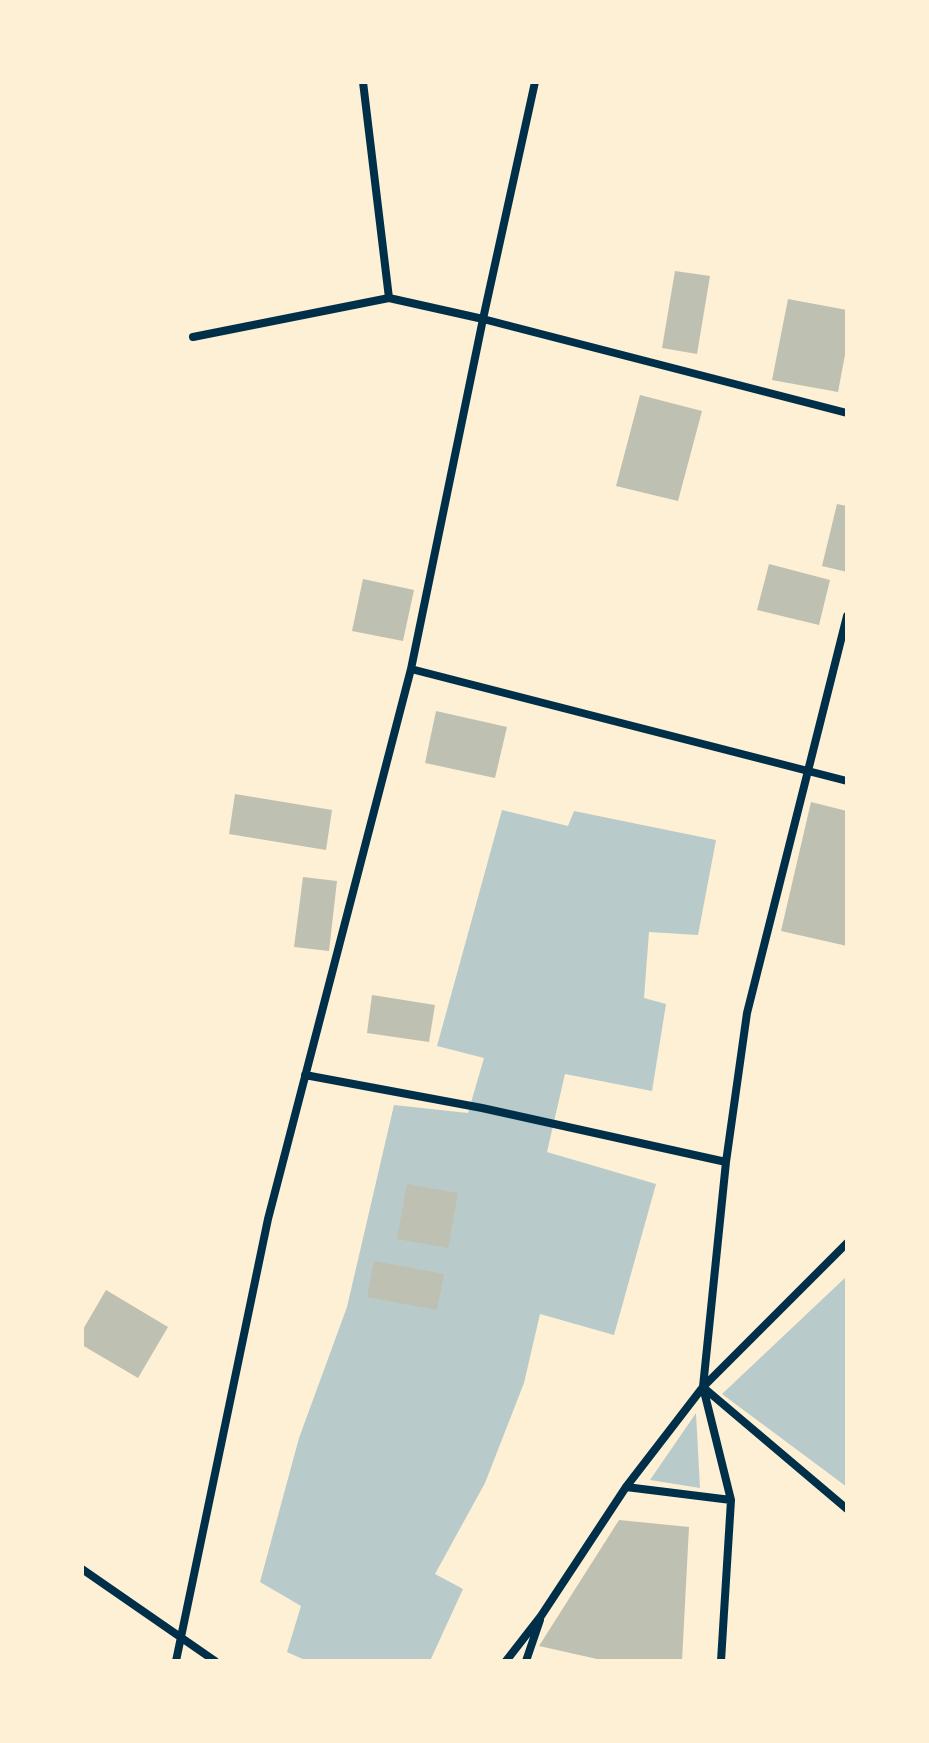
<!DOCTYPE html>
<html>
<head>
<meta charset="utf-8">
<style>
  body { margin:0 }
  #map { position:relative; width:929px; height:1743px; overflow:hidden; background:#fdf0d5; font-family:"Fira Sans",sans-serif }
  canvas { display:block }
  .frame { position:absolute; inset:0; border:84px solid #fdf0d5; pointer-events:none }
</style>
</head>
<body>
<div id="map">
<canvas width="929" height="1743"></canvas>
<div class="frame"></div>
</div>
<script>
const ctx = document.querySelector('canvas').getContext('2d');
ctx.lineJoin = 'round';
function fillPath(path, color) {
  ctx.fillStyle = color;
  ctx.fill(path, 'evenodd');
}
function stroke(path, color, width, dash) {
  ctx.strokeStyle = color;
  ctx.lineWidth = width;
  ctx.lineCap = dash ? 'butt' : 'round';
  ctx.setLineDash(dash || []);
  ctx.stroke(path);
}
fillPath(new Path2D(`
  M502,810l66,16 6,-15 142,29 -18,95 -49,-3 -5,66 22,6 -14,87 -87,-17 -18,78 109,32 -42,151 -74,-21 -16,69 -39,100 -50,91 28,15 -33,72h-123l-20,-9 14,-46 -41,-24 39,-144 48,-131 47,-202 74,8 16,-55 -47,-12z
  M847,1276v211l-125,-93z
  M696,1413l4,75 -50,-8z`), '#b9caca');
fillPath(new Path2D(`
  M675,271l35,5 -13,78 -35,-6z
  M788,299l59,11v34l-9,48 -66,-12z
  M640,395l62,16 -24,90 -62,-15z
  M837,504l10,2v66l-25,-6z
  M769,564l61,16 -11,45 -62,-15z
  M363,579l51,11 -11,51 -51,-10z
  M436,711l71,16 -12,51 -70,-15z
  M235,794l97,16 -6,40 -97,-16z
  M811,802l36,9v135l-66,-15z
  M303,877l34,4 -8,70 -35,-4z
  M372,995l63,10 -6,37 -62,-9z
  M407,1184l51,9 -10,55 -51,-9z
  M374,1261l70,13 -7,36 -70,-13z
  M106,1290l62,37 -30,51 -56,-33v-14z
  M619,1520l70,7 -7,134h-76l-67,-15z`), '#bec0b2');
stroke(new Path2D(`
  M363,82l26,216
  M193,337l196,-39 94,21 364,94
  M411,669l436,112
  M305,1075l177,33 244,54
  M704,1388l143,121
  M626,1487l105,13
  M82,1569l133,92
  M176,1661l92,-442 143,-550 72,-350 52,-237
  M506,1661l35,-45 85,-129 77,-100 144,-144
  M526,1661l14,-41
  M721,1661l10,-161 -28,-113 23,-225 21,-149 100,-397`), '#003049', 8);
</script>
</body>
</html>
